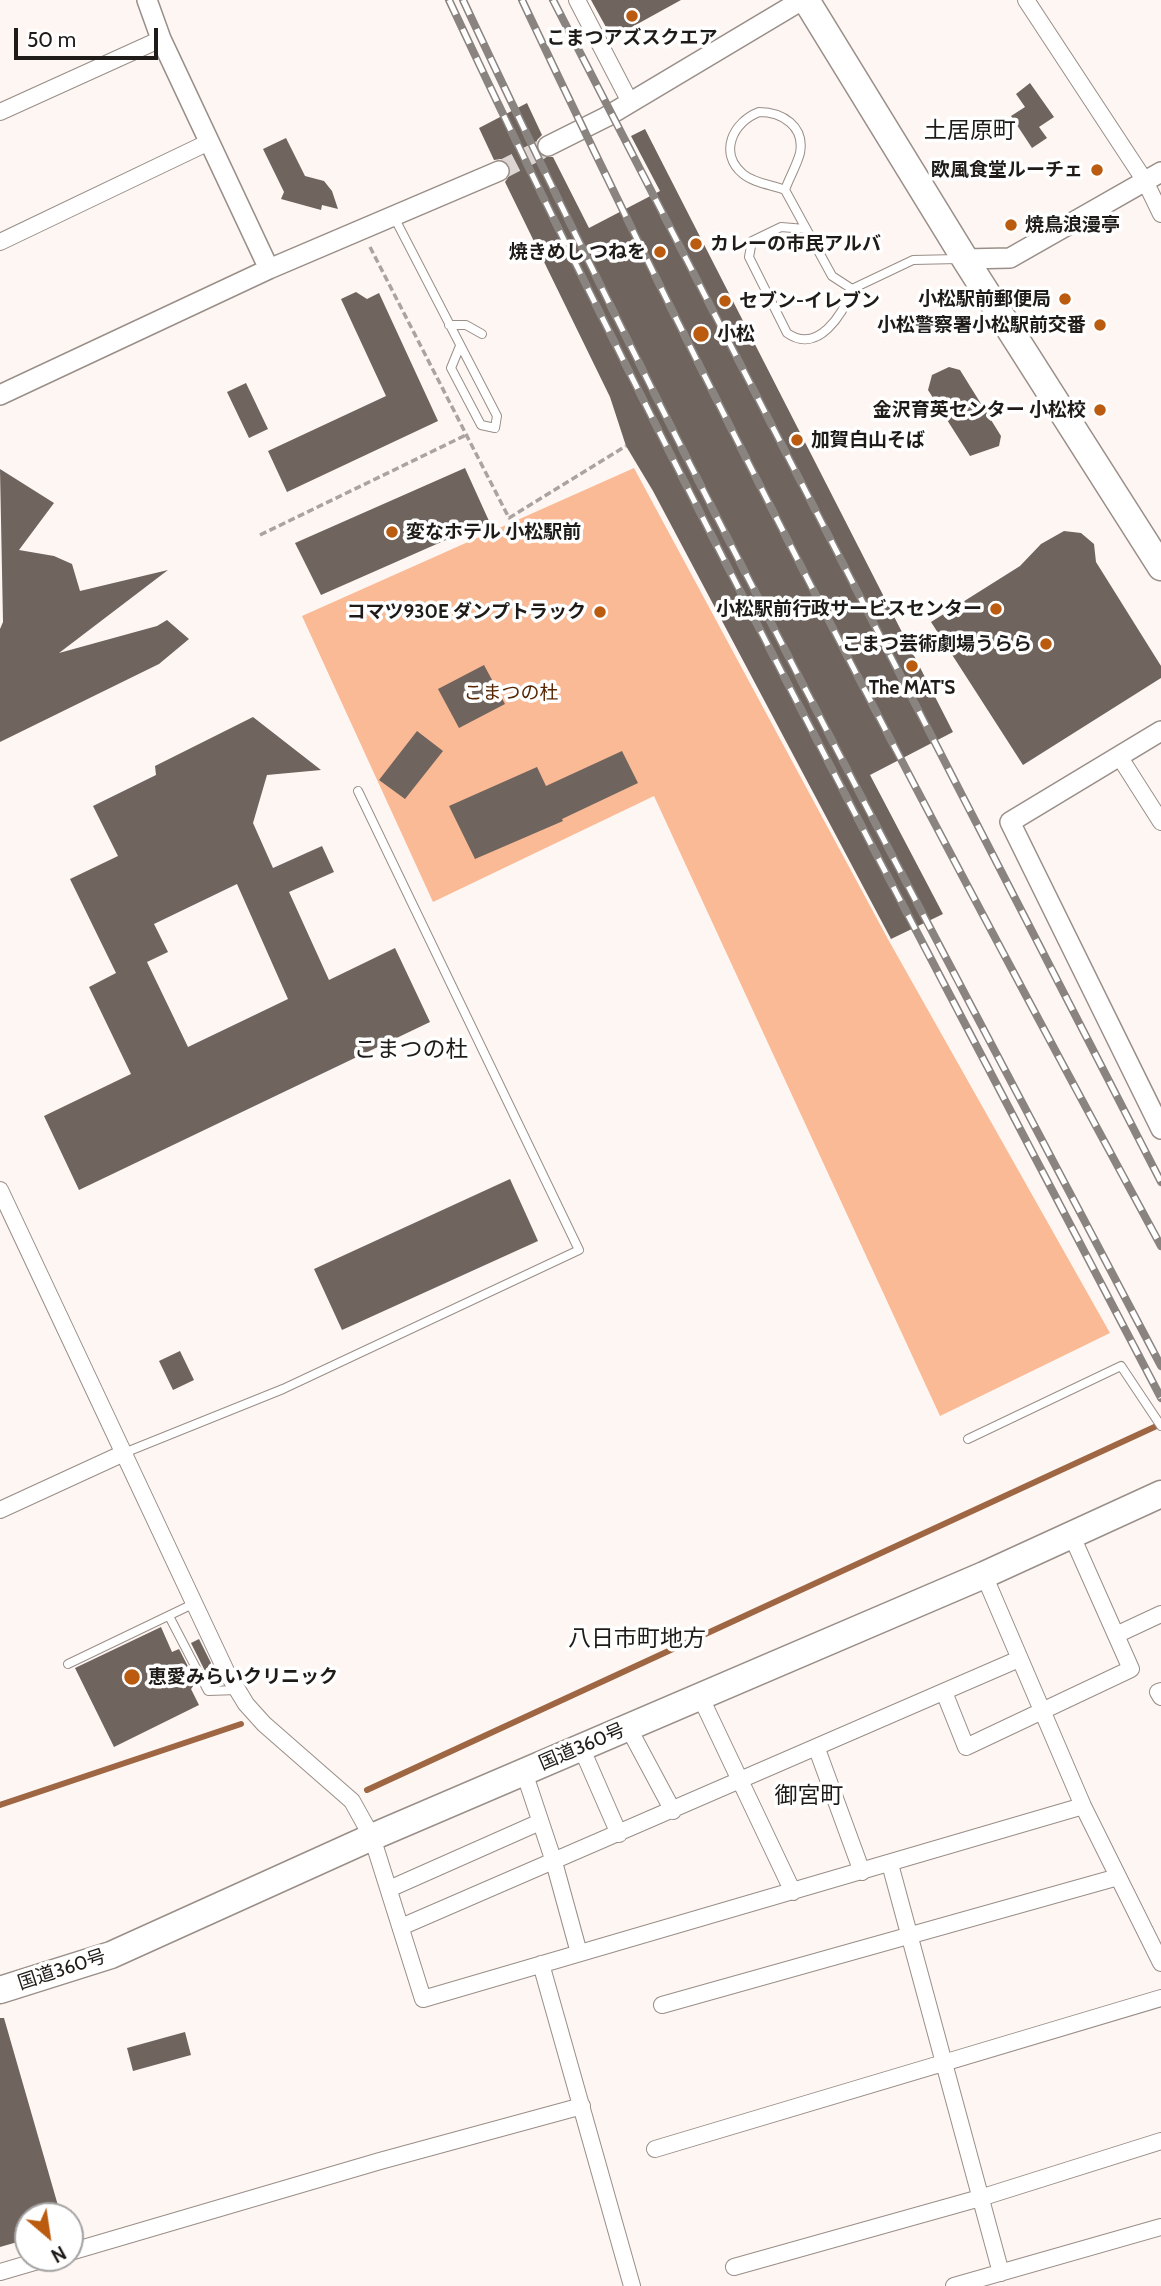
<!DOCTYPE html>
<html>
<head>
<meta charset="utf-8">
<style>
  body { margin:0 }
  #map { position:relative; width:1161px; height:2286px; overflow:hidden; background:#fef6f2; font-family:Cabin,sans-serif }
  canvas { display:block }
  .north { position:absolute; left:14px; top:2202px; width:70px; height:70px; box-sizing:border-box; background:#fff; border:2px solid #a5a4a3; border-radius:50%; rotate:151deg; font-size:19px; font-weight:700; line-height:28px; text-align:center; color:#1f1b18 }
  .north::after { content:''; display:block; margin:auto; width:24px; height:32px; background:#ba5b10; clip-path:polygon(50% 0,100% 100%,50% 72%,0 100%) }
  .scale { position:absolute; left:14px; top:28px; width:144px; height:32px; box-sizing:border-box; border:4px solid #1f1b18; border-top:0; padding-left:9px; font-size:21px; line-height:24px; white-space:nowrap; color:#1f1b18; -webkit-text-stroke:5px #fff; paint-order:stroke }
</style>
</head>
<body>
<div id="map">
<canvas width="1161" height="2286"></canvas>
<div class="north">N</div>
<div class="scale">50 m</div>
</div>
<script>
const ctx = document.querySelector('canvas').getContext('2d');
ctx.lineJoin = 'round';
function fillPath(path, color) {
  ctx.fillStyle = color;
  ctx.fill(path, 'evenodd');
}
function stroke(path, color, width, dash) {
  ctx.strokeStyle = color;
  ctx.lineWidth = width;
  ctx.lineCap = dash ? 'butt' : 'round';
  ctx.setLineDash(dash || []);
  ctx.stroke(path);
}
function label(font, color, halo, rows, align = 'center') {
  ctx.font = font + ' Cabin,"Noto Sans JP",sans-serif';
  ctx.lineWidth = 7;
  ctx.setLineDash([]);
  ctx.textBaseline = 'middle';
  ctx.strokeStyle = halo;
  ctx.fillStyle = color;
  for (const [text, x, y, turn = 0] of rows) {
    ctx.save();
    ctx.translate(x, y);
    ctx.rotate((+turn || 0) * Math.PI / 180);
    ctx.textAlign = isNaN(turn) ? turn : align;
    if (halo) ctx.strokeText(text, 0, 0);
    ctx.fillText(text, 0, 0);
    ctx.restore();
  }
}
fillPath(new Path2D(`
  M634,468l255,473 221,392 -170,83 -286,-620 -221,106 -131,-286z`), '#f9ba95');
stroke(new Path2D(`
  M367,1790l794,-366
  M0,1805l241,-81`), '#9e6643', 6);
fillPath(new Path2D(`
  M591,0h90l-69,38z
  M1030,83l24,34 -15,10 8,11 -15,10 -21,-32 14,-9 -9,-13z
  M527,103l15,32 -5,5v11l5,6h11l36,71 71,-37 -29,-55 14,-7 308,603 -83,43 73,139 -52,25 -238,-448 -27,-45 -16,-49 -105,-215 6,-9 -1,-7 -9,-7 -7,1 -15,-32z
  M286,138l19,38 19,5 8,10 6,18 -16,-4 -1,5 -40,-11 3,-7 -21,-43z
  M356,292l11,7 12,-6 59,128 -151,71 -19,-41 118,-55 -45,-97z
  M949,367l11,3 41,66 -2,10 -29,10 -42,-66 4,-15z
  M246,383l22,46 -19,9 -22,-46z
  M465,468l24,53 -168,74 -26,-52z
  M0,469l54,34 -35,47 35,6 18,8 8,27 88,-21 -109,83 98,-27 10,-6 22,19 -30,25 -159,78v-113l3,-7z
  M1064,531l17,2 13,11 2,18 65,104v12l-138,87 -92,-143 89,-56 21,-22z
  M484,665l21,39 -46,24 -21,-39z
  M253,717l68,53 -54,5 -14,48 20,45 49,-22 12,26 -45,20 40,88 66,-32 35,74 -351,168 -35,-74 87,-42 -42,-87 27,-14 -46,-94 48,-23 -25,-50 63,-31 -1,-9zM237,884l51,115 -100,48 -41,-85 21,-10 -14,-28z
  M417,731l26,20 -38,48 -26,-19z
  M622,751l16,32 -76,36 1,2 -88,38 -26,-53 88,-39 9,19z
  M510,1179l28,62 -196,89 -28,-61z
  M180,1351l14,29 -21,10 -14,-29z
  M161,1627l11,25 7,-3 17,33 -5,7 8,16 -85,42 -39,-79z
  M199,1639l12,24 -6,8 -14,-28z
  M0,2018h4l57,198h-33v23l-28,8z
  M185,2032l6,23 -58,16 -6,-23z`), '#6f645e');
stroke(new Path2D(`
  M499,171l49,-25`), '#ddd5d1', 19, [19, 10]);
const service = new Path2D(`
  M759,112c23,0 46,14 41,41 -3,12 -11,25 -15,37 -13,-5 -31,-7 -42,-16 -25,-21 -10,-52 16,-62z
  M785,190l47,86 20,13 61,-29 45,-1
  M394,217l103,199 -2,12 -14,-3 -30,-57 9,-22
  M805,229l-24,-2 -29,14 -3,16 38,76c31,22 56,-19 65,-44
  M449,325h17l16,9
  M968,1439l153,-73 40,60
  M124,1453l159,-64 296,-139 -221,-459
  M169,1616l39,75 30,-1
  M68,1664l127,-61`);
const minor = new Path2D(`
  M577,0l53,102
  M1026,0l119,181 16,33
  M0,112l161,-73
  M0,242l209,-100
  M1119,756l42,66
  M0,1190l226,481 20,33 18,20 88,77 20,36 51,162 660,-193
  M0,1510l124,-57
  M984,1575l99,231 78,157
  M1116,1635l45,-21
  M1161,1691l-3,1 3,5
  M944,1692l22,55 165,-78 -60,-135
  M700,1696l93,196
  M628,1727l45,84
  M581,1747l38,87
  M817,1749l45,123
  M524,1772l30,90 25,91
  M890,1864l111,409
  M389,1889l151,-67
  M401,1927l618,-268
  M541,1964l91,322
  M662,2005l456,-128
  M655,2149l506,-151
  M70,2252l310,-91 202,-55
  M734,2267l246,-69 181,-57
  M0,2272l48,-14
  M954,2286l207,-59`);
const tertiary = new Path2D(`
  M147,0l14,39 108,230 230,-98
  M548,146l58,-29 196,-117
  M965,259l45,-1 151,-86
  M0,395l269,-126
  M1161,731l-151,91 151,307`);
const primary = new Path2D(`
  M806,0l159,259 196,308`);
const trunk = new Path2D(`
  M0,1990l111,-35 261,-118 612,-262 177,-81`);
stroke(service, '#998e88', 10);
stroke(minor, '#998e88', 18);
stroke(tertiary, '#998e88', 22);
stroke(primary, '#998e88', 29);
stroke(trunk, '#998e88', 29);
stroke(new Path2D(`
  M370,247l139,271 117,-72
  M260,535l206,-100`), '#aaa4a0', 3.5, [7, 3.5]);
stroke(service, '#fff', 8);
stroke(minor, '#fff', 16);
stroke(tertiary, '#fff', 19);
stroke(primary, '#fff', 26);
stroke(trunk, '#fff', 26);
const rail = new Path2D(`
  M449,0c222,474 470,934 712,1398
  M463,0c217,463 460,913 698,1366
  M522,0c199,422 416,836 639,1246
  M553,0l608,1182`);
stroke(rail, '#8a8480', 8);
stroke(rail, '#fff', 5, [16]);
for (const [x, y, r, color] of [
  [632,16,7,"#ba5b10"],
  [1097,170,7,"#ba5b10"],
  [1011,225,7,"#ba5b10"],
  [696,244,7,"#ba5b10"],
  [660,252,7,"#ba5b10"],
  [1065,299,7,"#ba5b10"],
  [725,301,7,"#ba5b10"],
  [1100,325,7,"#ba5b10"],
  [701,334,9,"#ba5b10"],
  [1100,410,7,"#ba5b10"],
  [797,440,7,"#ba5b10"],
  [392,532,7,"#ba5b10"],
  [996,609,7,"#ba5b10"],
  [600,612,7,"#ba5b10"],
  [1046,644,7,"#ba5b10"],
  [912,666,7,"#ba5b10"],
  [132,1677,9,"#ba5b10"]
]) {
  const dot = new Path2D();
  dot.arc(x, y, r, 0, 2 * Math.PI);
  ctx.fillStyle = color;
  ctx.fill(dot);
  stroke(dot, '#fff', 2.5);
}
label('bold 19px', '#1f1b18', '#fff', [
  ["こまつアズスクエア",632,38,"center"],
  ["欧風食堂ルーチェ",1083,170],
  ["焼鳥浪漫亭",1025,225,"left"],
  ["カレーの市民アルバ",710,244,"left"],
  ["焼きめし つねを",646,252],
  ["小松駅前郵便局",1051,299],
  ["セブン-イレブン",739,301,"left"],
  ["小松警察署小松駅前交番",1086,325],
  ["小松",717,334,"left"],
  ["金沢育英センター 小松校",1086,410],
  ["加賀白山そば",811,440,"left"],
  ["変なホテル 小松駅前",406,532,"left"],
  ["小松駅前行政サービスセンター",982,609],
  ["コマツ930E ダンプトラック",586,612],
  ["こまつ芸術劇場うらら",1032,644],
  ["The MAT'S",912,688,"center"],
  ["恵愛みらいクリニック",148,1677,"left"]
], 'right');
label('19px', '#572500', '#fff', [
  ["こまつの杜",511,693]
]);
label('19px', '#1f1b18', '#fff', [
  ["国道360号",582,1747,-23],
  ["国道360号",62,1970,-18]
]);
label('23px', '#1f1b18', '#fff', [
  ["土居原町",970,131],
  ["こまつの杜",411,1050],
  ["八日市町地方",637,1639],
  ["御宮町",809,1796]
]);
</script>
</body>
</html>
